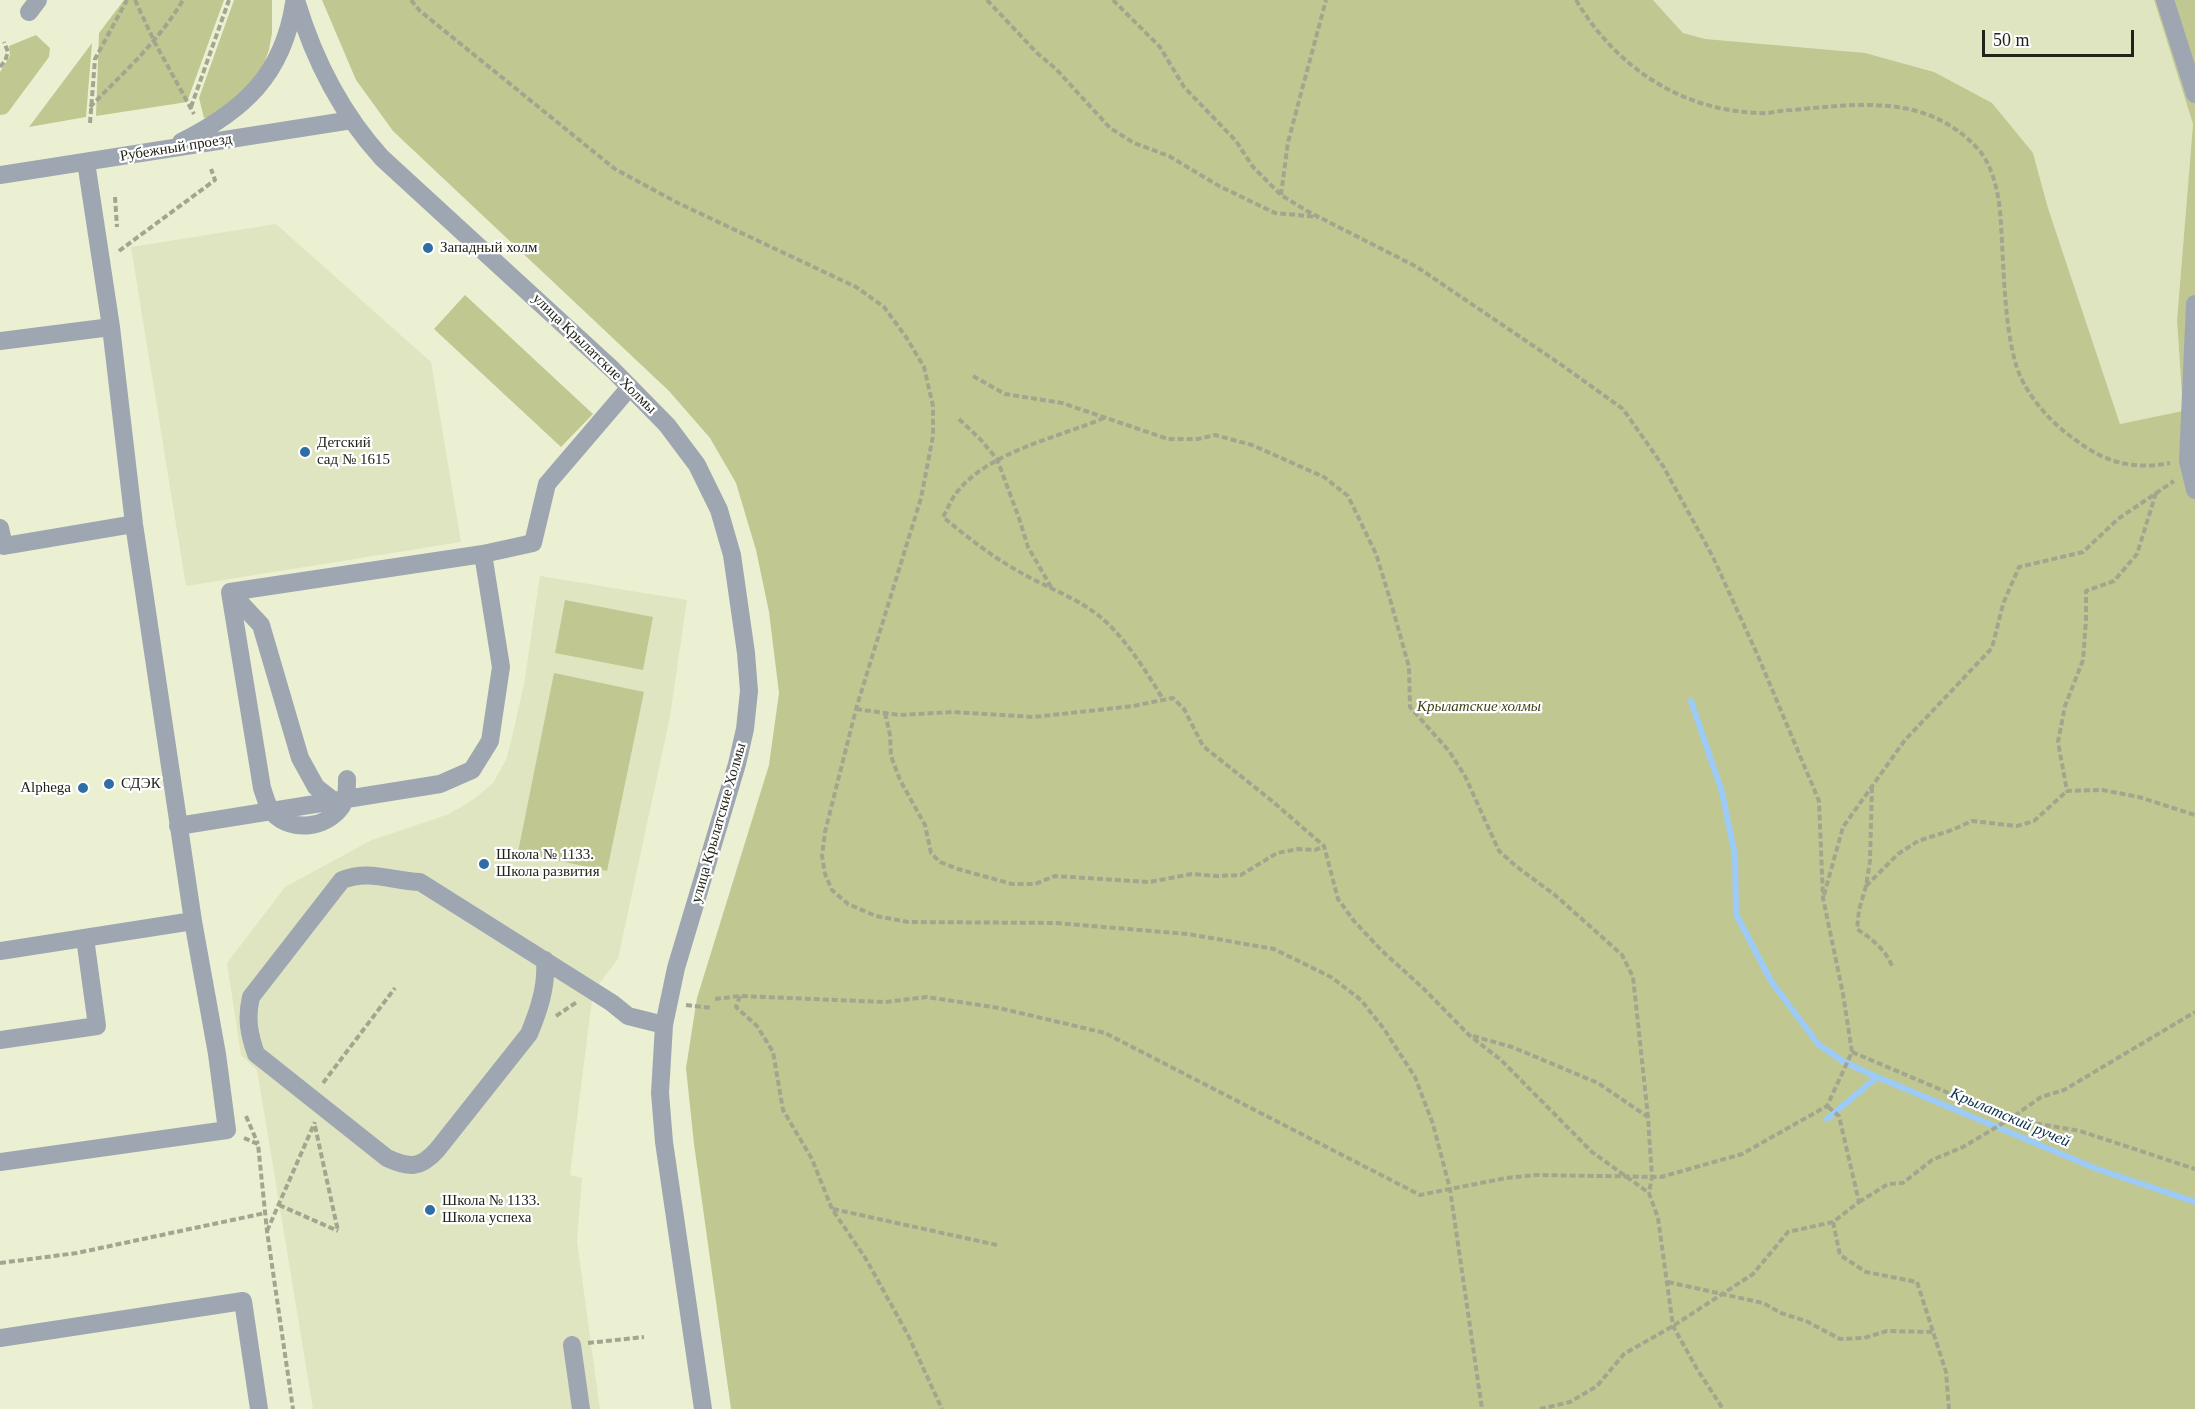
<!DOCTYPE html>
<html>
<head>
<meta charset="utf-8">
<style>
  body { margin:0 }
  #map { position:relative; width:2195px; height:1409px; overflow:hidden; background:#ebf0d2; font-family:Georgia,serif }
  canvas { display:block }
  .scale { position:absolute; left:1982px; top:30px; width:152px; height:27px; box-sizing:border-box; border:3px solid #222318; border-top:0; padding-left:8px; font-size:18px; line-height:21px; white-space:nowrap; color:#222318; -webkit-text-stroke:4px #fff; paint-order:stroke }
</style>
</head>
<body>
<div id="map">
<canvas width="2195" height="1409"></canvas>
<div class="scale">50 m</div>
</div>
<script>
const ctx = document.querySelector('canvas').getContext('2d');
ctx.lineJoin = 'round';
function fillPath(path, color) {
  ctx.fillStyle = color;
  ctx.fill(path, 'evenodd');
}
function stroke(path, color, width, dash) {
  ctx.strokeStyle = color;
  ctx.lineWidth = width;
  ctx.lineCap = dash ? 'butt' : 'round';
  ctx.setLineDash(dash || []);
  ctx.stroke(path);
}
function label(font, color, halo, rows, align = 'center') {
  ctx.font = font + ' Georgia,serif';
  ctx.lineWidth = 4.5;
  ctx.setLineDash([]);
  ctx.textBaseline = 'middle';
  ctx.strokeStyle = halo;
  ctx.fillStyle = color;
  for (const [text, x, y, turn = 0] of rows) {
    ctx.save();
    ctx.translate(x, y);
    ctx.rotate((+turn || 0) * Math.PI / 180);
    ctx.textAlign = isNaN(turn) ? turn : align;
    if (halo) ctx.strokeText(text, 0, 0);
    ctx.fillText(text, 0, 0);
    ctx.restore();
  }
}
fillPath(new Path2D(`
  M1653,0h501l39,124 -16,196 6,92 -63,12 -72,-216 -15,-55 -350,-120z
  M276,224l155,138 30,180 -275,44 -55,-339z
  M540,576l147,24 -17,117 -52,242 -25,33 -23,183 12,3 -5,63 23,168h-287l-56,-339 -16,-15 -14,-92 58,-76 87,-47 77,-26 25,-15 19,-16 13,-23 7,-27 11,-49z`), '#e0e5c1');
fillPath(new Path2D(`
  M124,0h100l-37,102 -91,14 3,-83z
  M234,0h38v33l-3,17 -11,29 -43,37 -11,2 -5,-20z
  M322,0h1331l30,33 22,6 160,14 69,19 58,31 41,50 15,55 72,216 63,-13 -6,-91 16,-196 -39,-124h41v1409h-1464l-37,-265 -8,-76 11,-70 72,-233 10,-72 -10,-81 -13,-62 -20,-67 -26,-45 -41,-47 -276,-260 -37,-51z
  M36,35l14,13 -1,9 -40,54 -3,3 -6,1v-43l10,-16 -1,-10z
  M92,43l-6,74 -57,10z
  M465,295l128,119 -32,33 -127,-118z
  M565,600l88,17 -10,53 -88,-17z
  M554,673l90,19 -37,179 -89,-19z`), '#c1c791');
stroke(new Path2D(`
  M1691,701l31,91 13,64 1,58 35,67 47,63 26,18 33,15
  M1827,1119l50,-42 220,92 98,33`), '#9ccbf7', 6);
stroke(new Path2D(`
  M135,0l19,41 40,73
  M411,0l9,11 195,158 63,34 178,84 28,20 22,30 18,30 9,39v30l-12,62 -65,211 -31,123 -3,24 3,18 7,16 16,14 28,12 32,6 149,1 131,11 86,15 57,28 30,23 23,29 31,48 18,47 17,65 32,220
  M987,0l50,53 19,16 54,59 24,15 35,13 50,30 56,27 44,4
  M1576,0c40,67 105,111 184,113 10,1 21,-3 32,-3 67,-6 135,-17 186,39 17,19 22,52 23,76 3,42 3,122 22,157 13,24 32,44 54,59 29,22 57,29 93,22
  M0,67l5,-6 3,-9 -4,-10
  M90,107c33,-34 69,-66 93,-107
  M191,107l38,-107
  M90,123l5,-64 32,-59
  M1281,195l7,-53 38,-142
  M115,197l2,30
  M119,251l96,-71 -4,-11
  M973,376l32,18 57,9 106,36h30l17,-4 37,10 72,32 24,19 28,58 14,45 19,68 1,40 39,44 16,25 34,75 18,16 38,28 67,60 11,22 15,140 4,60 -3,16
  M1104,418c-47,20 -119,34 -150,78 -4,7 -7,14 -11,21 23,19 48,39 75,54 28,17 62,27 87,50 23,21 42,52 58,78
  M959,419l21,20 17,20 22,59 9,29 23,40
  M2156,493l-19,61 -23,27 -28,10v28l-3,41 -18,46 -7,36 9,49 35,-1 37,7 56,18
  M856,709l44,6 53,-3 81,5 99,-11 40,-8 11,11 19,37 69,55 52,45 14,53 16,22 28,30 41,37 46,47 32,25 91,92 57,41 9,25 15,108 24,43 26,40
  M885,713l5,22 1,21 9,24 25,45 6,28 9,9 18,7 54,15h23l20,-8 94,6 43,-8 25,2 24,-1 36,-22 21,-4 17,1 9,-4
  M1872,787l-2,74 -4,25 -7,24 -2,19c15,10 28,20 35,37
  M1866,886l32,-32 20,-13 34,-11 20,-9 45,5 17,-5 33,-30
  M1824,895l19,-68 62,-87 87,-92 11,-44 16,-37 64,-15 35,-33 56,-38
  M740,996l-4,11 21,19 16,26 10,58 29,49 20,50 34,50 42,76 34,74
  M715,999l25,-3 145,6 42,-5 72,11 106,25 315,162 86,-17 29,-3 126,2 81,-23 85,-48 25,-54 -9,-58 -20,-96 -4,-97 -61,-145 -45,-99 -50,-91 -40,-57 -57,-41 -149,-101 -110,-56 -26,-16 -28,-28 -17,-26 -52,-54 -24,-40 -47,-47
  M686,1005l26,3
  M556,1016l21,-14
  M1473,1036l39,11 86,36 50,34
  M1852,1052l158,67 70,12 115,38
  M323,1083l72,-95
  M246,1116l12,28
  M315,1126l23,105
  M244,1138l14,6 9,87 26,178
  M1859,1202l29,-18 15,-1 29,-23 31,-13 47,-28 31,-22 23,-7 131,-78
  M279,1205l59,26
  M833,1209l164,36
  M1833,1222l7,33 26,17 51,10 29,90 3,37
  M267,1231l48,-109
  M0,1263l77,-10 188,-40
  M1668,1282l95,21 18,10 25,8 34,18 24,-1 23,-7 47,1
  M588,1343l56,-6
  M1540,1409l30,-7 27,-16 27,-32 49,-28 80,-52 35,-42 45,-10 26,-20 -20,-86 -12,-10`), '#a3a68f', 4, [6, 3]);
stroke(new Path2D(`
  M296,0c17,57 45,113 86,158l231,212 54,55 30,40 22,45 13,45 14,98 3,38 -4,38 -8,35 -61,204 -12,57 -4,68 4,49 39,267
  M2165,0l30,94
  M29,12l9,-12
  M181,142c62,-31 102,-67 113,-139
  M0,175l352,-55
  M2195,304l-7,157 7,29
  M0,341l111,-14
  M0,528l4,18 130,-22
  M230,592l32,196c3,8 5,19 11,25 19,20 54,15 69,-7 5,-9 5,-18 5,-27
  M230,592l253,-38
  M230,592l31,33 39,133 16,29 18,14
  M178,826l262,-42 32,-14 18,-29 11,-74 -18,-113 50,-11 14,-59 83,-97
  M0,951l193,-30
  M545,960c2,26 -6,50 -16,74l-92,116c-17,19 -28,18 -50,8l-131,-104c-7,-20 -10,-36 -5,-57l91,-117c27,-11 50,1 78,2l192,121 16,13 36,9
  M0,1040l97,-14 -12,-88
  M0,1162l227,-32 -10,-76 -24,-133 -59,-397 -23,-197 -25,-165
  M0,1338l243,-37 16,108
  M572,1345l9,64`), '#9ea7b1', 18);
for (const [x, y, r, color] of [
  [428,248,6,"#2e6ea4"],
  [305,452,6,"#2e6ea4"],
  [109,784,6,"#2e6ea4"],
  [83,788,6,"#2e6ea4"],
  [484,864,6,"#2e6ea4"],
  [430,1210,6,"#2e6ea4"]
]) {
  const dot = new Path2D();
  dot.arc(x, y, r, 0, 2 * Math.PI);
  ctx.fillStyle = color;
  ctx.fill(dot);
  stroke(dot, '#fff', 2);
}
label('15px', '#222318', '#fff', [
  ["Рубежный проезд",176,148,-9],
  ["улица Крылатские Холмы",594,354,44],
  ["улица Крылатские Холмы",719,823,-74]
]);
label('15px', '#222318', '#fff', [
  ["Западный холм",440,248],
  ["Детский",317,443],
  ["сад № 1615",317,460],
  ["СДЭК",121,784],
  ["Alphega",71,788,"right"],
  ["Школа № 1133.",496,855],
  ["Школа развития",496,872],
  ["Школа № 1133.",442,1201],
  ["Школа успеха",442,1218]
], 'left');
label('italic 15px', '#3c4013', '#fff', [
  ["Крылатские холмы",1479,707]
]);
label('italic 16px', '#0a2d4a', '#fff', [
  ["Крылатский ручей",2010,1118,23]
]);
</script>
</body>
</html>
